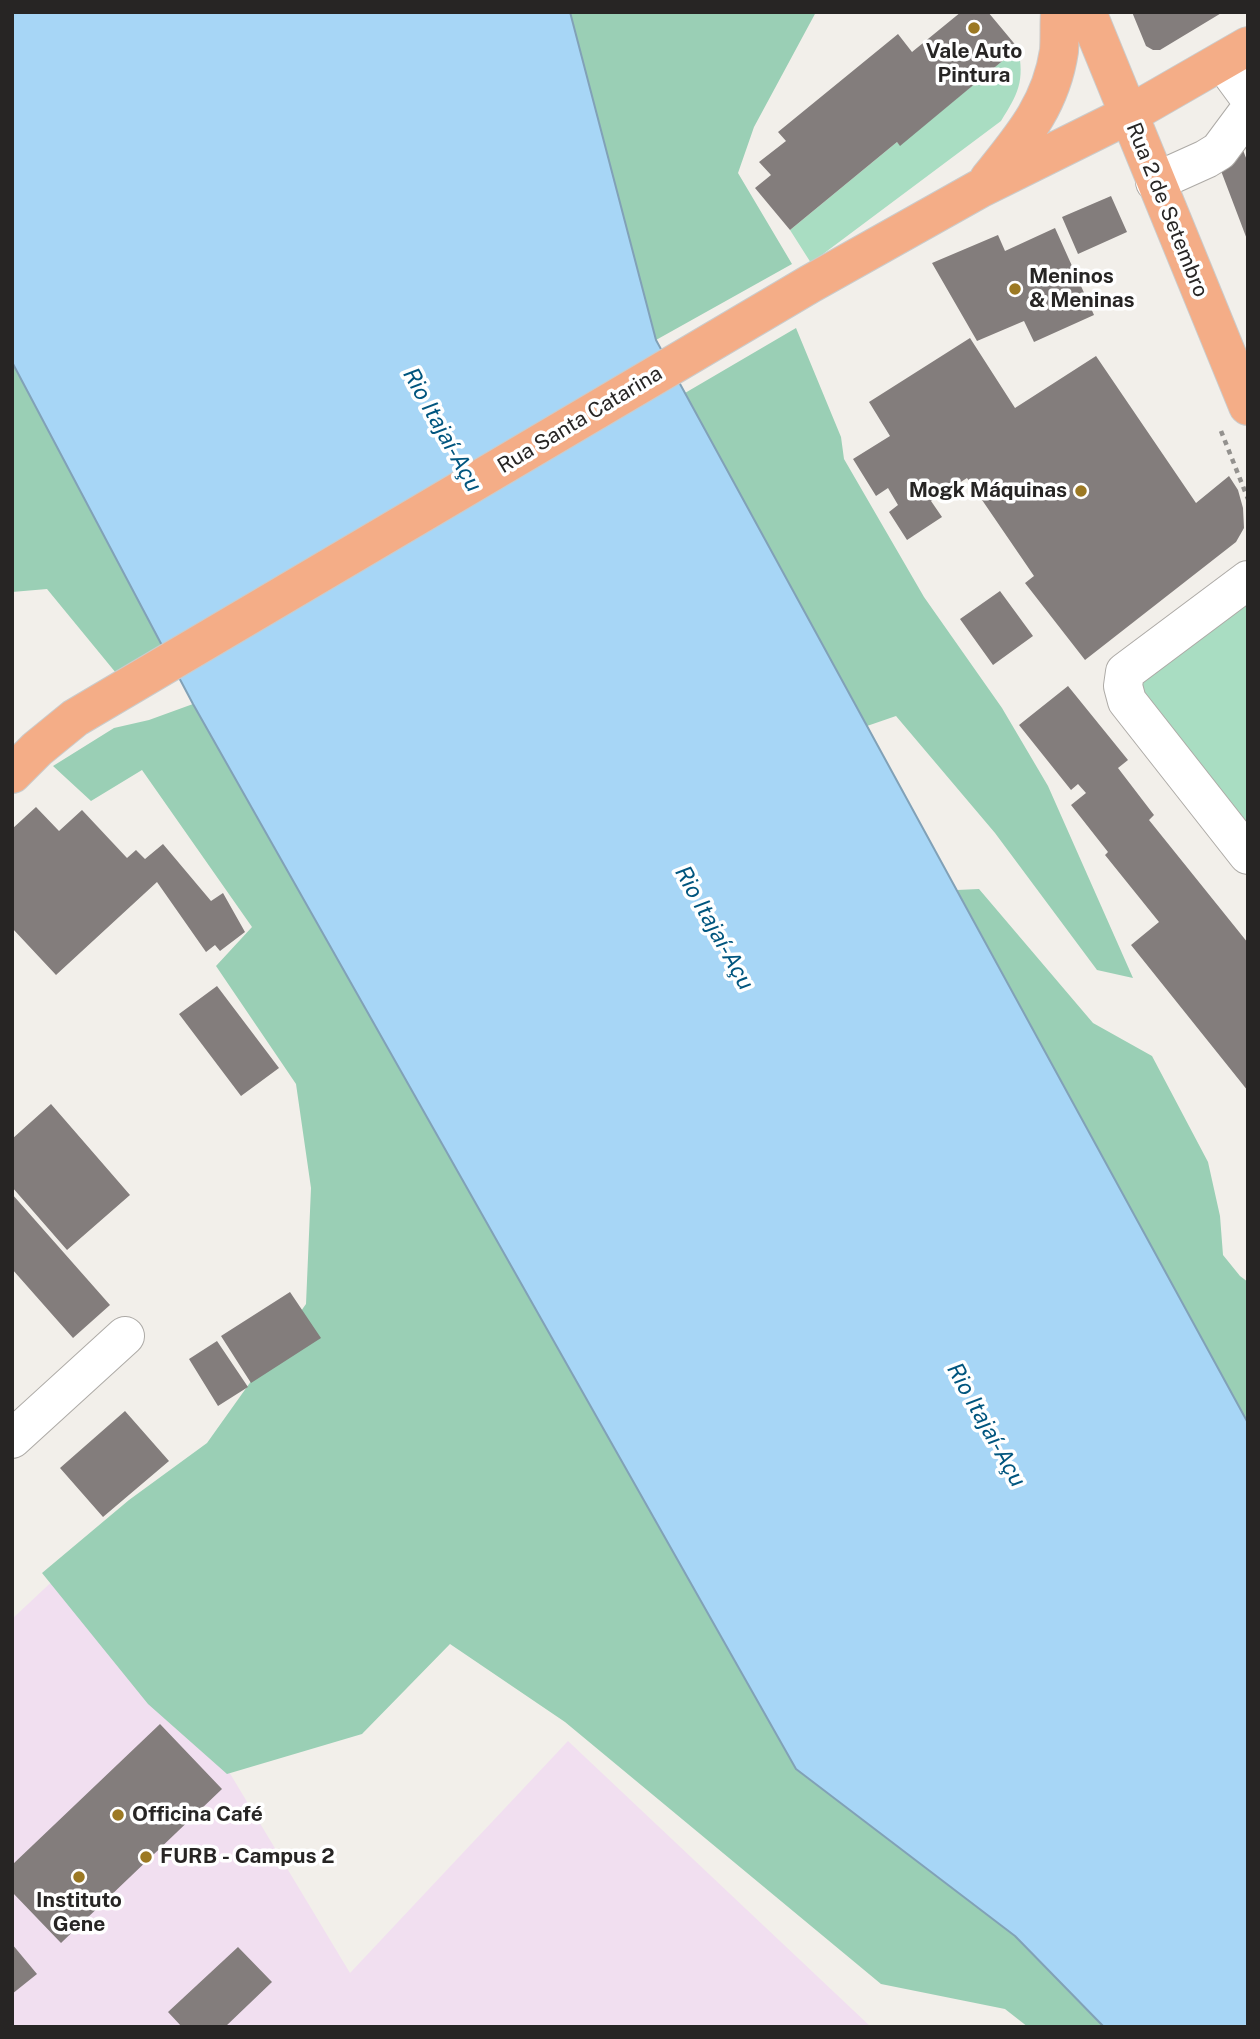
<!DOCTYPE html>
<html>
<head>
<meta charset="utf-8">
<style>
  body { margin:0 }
  #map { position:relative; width:1260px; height:2039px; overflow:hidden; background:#f2efea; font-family:"Public Sans",sans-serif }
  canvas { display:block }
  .frame { position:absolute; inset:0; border:14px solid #272524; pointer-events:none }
</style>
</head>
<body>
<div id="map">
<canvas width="1260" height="2039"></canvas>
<div class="frame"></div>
</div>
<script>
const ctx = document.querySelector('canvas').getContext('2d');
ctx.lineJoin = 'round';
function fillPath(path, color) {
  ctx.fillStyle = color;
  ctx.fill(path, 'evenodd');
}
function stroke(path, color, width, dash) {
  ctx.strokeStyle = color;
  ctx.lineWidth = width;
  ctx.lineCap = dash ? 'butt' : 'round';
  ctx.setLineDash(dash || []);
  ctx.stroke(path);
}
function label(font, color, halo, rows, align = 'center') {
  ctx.font = font + ' "Public Sans",sans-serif';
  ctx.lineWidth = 7;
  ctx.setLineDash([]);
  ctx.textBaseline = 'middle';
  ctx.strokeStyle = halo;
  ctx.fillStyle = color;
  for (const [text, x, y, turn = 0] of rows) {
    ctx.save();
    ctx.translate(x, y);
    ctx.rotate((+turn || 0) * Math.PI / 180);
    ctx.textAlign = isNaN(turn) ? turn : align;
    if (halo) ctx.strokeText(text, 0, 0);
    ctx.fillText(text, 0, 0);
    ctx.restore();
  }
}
fillPath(new Path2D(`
  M92,1544l258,429 218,-232 303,286h-859v-408z`), '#f1dff0');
fillPath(new Path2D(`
  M1018,48c7,33 0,46 -17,73l-190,142 -21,-33 107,-88 3,3z
  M1248,598v228l-109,-140z`), '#a9ddc2');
fillPath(new Path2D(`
  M570,12h246l-62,115 -16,46 54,91 -136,76z
  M796,328l45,109 3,22 80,138 78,111 46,78 85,192 -36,-8 -102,-137 -99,-117 -29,10 -182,-333z
  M12,362l150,284 -46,27 -69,-84 -35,3z
  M193,704l603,1065 219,167 89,91h-76l-23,-18 -124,-25 -316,-262 -115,-78 -88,90 -135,40 -79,-70 -106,-131 87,-73 78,-57 99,-139 5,-116 -15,-104 -80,-118 36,-39 -110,-157 -51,31 -38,-35 61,-38 35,-8z
  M979,889l114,134 59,33 56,106 12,54 3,39 17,21 8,6v141l-291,-533z`), '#9acfb5');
const water = new Path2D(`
  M12,12h558l86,328 592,1083v604h-144l-89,-91 -219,-167 -603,-1065 -181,-342z`);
fillPath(water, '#a7d6f6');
stroke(water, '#81a1b7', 2);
fillPath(new Path2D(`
  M961,12h27l30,36 -118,98 -3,-4 -107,88 -35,-42 16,-13 -12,-13 27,-21 -8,-9 120,-98 14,18z
  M1132,12h91l-63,38h-7l-7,-4z
  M1241,145l7,18v79l-33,-87z
  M1111,196l16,36 -49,22 -16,-37z
  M1055,228l39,87 -60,27 -10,-21 -47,20 -45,-78 66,-28 7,16z
  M970,338l45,70 81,-52 100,147 33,-27 9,14 5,18 1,20 -8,14 -151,118 -60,-77 9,-7 -67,-98 -36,23 11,16 -35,23 -18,-28 9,-7 -10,-17 -12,8 -23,-37 37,-23 -21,-34z
  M1000,591l33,45 -40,29 -33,-46z
  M1068,686l60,74 -10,8 36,47 -5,5 99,123v148l-117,-146 28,-23 -54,-67 3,-3 -37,-47 15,-12 -8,-9 -7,6 -52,-65z
  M36,807l23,24 23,-21 45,48 9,-8 9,9 18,-15 48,57 12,-8 22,39 -25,19 -5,-6 -9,7 -49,-70 -101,93 -44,-47v-99z
  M217,986l62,82 -38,28 -62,-82z
  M51,1104l79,91 -63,55 -55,-63v-48z
  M12,1194l98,111 -37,33 -61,-69z
  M290,1292l31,46 -70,45 -30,-47z
  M217,1341l31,46 -30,19 -29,-47z
  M125,1411l44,50 -66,56 -43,-49z
  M160,1724l62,65 -161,154 -49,-51v-27z
  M12,1944l25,30 -25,20z
  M238,1947l34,35 -47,45h-43l-14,-15z`), '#837d7c');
const minor = new Path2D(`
  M1223,62l25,34
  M1155,182l51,-23 13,-8 29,-39
  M1248,580l-123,92 -2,14 4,15 121,154
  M12,1439l113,-103`);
const major = new Path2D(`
  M1087,12l161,394
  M989,179c33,-41 62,-74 70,-128 1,-13 0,-26 1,-39
  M12,774l25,-25 38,-31 735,-434 171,-96 147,-73 120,-69`);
stroke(minor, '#adaaa6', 40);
stroke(major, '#cbcbca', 40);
stroke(new Path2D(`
  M1221,431l27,68`), '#93918e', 4.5, [5, 5]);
stroke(minor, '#fff', 38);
stroke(major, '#f4ad87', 38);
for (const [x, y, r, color] of [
  [974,28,7,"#9c7924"],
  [1015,289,7,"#9c7924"],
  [1081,491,7,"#9c7924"],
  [118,1815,7,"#9c7924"],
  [146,1857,7,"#9c7924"],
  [79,1877,7,"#9c7924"]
]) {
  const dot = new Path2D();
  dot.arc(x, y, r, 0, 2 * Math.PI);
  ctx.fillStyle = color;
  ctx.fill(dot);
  stroke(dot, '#fff', 2.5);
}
label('bold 21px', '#272524', '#fff', [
  ["Vale Auto",974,52,"center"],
  ["Pintura",974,76,"center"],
  ["Meninos",1029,277],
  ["& Meninas",1029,301],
  ["Mogk Máquinas",1067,491,"right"],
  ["Officina Café",132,1815],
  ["FURB - Campus 2",160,1857],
  ["Instituto",79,1901,"center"],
  ["Gene",79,1925,"center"]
], 'left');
label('21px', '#272524', '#fff', [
  ["Rua 2 de Setembro",1167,210,68],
  ["Rua Santa Catarina",580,420,-31]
]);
label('italic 23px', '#00557e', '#fff', [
  ["Rio Itajaí-Açu",442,430,61],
  ["Rio Itajaí-Açu",714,928,61],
  ["Rio Itajaí-Açu",986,1425,61]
]);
</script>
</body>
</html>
